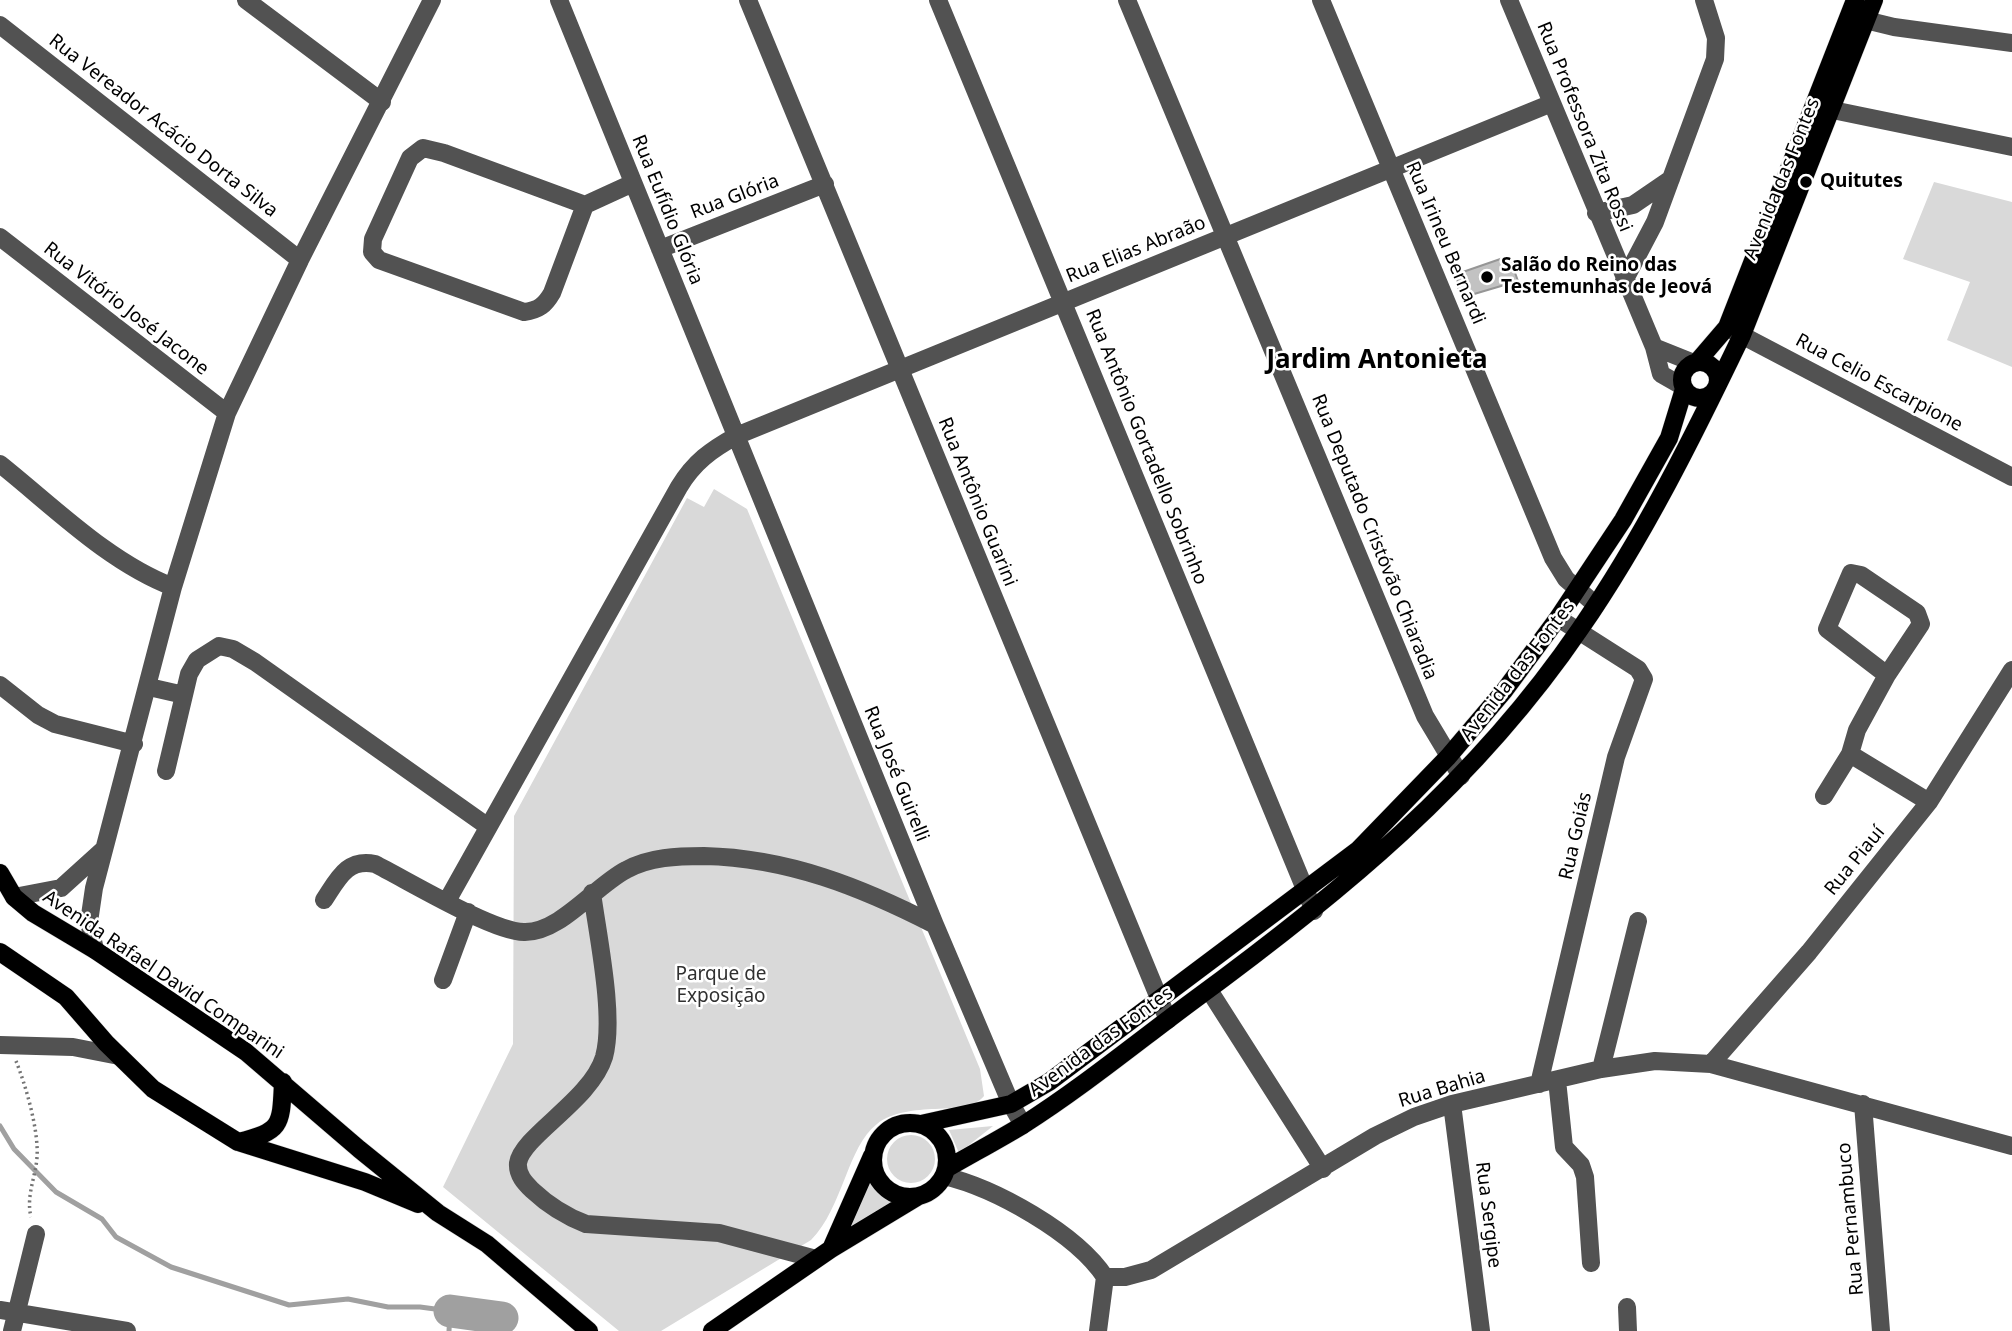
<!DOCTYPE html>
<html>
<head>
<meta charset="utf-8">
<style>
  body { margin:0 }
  canvas { display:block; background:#fff }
</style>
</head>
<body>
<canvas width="2012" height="1331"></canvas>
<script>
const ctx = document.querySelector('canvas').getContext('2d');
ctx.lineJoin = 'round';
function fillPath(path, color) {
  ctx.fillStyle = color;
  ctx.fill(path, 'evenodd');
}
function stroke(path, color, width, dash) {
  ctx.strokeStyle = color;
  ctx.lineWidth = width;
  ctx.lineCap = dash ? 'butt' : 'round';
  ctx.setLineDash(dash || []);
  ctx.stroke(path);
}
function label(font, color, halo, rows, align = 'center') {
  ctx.font = font + ' "Noto Sans",sans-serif';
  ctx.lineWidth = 5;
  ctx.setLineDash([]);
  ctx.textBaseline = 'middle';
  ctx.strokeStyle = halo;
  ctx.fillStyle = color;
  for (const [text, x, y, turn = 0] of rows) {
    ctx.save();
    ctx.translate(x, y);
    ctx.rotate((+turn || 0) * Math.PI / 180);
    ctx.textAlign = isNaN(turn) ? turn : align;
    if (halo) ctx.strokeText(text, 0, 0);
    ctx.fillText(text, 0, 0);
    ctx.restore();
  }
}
fillPath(new Path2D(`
  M1934,182l78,20v165l-65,-27 23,-58 -67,-23z
  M714,489l33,20 233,560 4,27c-18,22 -75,3 -107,28 -30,23 -34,84 -66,116l-150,91h-42l-176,-144 70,-143 1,-228 173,-318 17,9z
  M993,1126l-34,27 -10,-23z
  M887 1159a24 24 0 1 1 48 0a24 24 0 1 1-48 0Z
  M870,1181l21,22 -48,32z`), '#d9d9d9');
stroke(new Path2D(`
  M0,1126l14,23 42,43 46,27 14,18 55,30 118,38 59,-6 40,8h32l30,4 -1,20`), '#a0a0a0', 5);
stroke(new Path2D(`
  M450,1311l52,7`), '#a0a0a0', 33);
const building = new Path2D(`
  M1509,256l9,25 -54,16 -6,-9 -1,-14z`);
fillPath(building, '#c2c2c2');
stroke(building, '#969696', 2);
const major = new Path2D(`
  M1682 380a18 18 0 1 1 36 0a18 18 0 1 1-36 0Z
  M1697,362l30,-35 128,-327
  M0,873l14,24 19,16 62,37 151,102 113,97 79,64 49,31 102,87
  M0,952l66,45 40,46 47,46 85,53 127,40 53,22
  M873 1160a37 37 0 1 1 74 0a37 37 0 1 1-74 0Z
  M921,1124l90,-20 38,-22 309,-232 90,-93 56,-66 54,-73 65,-98 46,-82 15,-49
  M238,1142c44,-11 43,-16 45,-60
  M946,1169c26,-15 52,-29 77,-44 58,-37 112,-81 167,-122 149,-109 285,-220 390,-374 63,-91 114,-194 162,-294l132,-335
  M831,1249l41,-93
  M712,1331l119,-82 86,-52`);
stroke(major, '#dbdbdb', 19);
stroke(new Path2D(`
  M16,1061c10,25 23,70 21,97 -2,21 -11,38 -6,59`), '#747474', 3.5, [2, 3.5]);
stroke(new Path2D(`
  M246,0l136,102
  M559,0l376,925 76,179 12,21
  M748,0l420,1020
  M938,0l376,911
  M1127,0l298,716 36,60
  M1321,0l232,558 13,21 30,26
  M1509,0l145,347 7,27 21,12
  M1853,17l41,10 118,16
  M0,25l300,235
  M1818,107l194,40
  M585,205l-141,-52 -21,-5 -13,10 -37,81 -1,13 7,8 145,52c15,-2 21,-7 28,-19l33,-88 48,-22
  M1596,213l37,-8 38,-26
  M0,237l227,176
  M660,249l165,-65
  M1624,281l31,-59 60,-163 1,-21 -12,-38
  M1730,329l282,148
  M1654,347l40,16
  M0,464c54,43 108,98 173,123
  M0,685l38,30 17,9 79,20
  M149,687l35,8
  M1850,754l79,48
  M166,771l23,-97 8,-14 22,-14 14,3 22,13 232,164
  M1824,796l26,-42 7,-24 30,-55 34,-51 -4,-11 -56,-38 -10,-2 -24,56 60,46
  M592,893c6,44 23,124 12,164 -13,43 -82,79 -86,106 -1,12 7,20 14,27 16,15 33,26 54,34l133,9 97,26
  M14,897l47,-9 42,-38
  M324,900c14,-21 23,-42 51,-36 32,16 118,68 149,68 36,1 71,-46 102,-62 23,-13 52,-14 78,-14 84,2 157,31 231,69
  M447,901l232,-414c15,-25 32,-37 57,-51l816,-333
  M95,950l-6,-28 5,-34 79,-301 54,-174 73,-153 132,-260
  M443,980l25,-68
  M1209,990l114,179
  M0,1045l73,2 46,9
  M1711,1064l98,-112 120,-150 83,-132
  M1601,1069l37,-148
  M1557,1080l7,67 17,18 4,12 6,86
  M1539,1084l77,-327 28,-78 -6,-10 -80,-51
  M1452,1104l29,227
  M1863,1104l18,227
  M944,1176c51,12 132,57 161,101
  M1105,1277h20l26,-7 224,-134 39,-19 38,-13 149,-35 54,-8 56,3 301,82
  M1627,1307l1,24
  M0,1310l127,21
  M12,1331l24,-97
  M1098,1331l7,-54`), '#525252', 18);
stroke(major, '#000', 18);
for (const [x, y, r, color] of [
  [1806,182,7,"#000"],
  [1487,277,7,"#000"]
]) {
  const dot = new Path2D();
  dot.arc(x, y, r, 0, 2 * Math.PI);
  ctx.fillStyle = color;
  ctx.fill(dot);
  stroke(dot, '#fff', 2.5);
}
label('19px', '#000', '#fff', [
  ["Rua Vereador Acácio Dorta Silva",163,126,38],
  ["Rua Professora Zita Rossi",1584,127,68],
  ["Avenida das Fontes",1782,179,-68],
  ["Rua Glória",735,197,-21],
  ["Rua Eufídio Glória",667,210,68],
  ["Rua Irineu Bernardi",1445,243,67],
  ["Rua Elias Abraão",1136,250,-22],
  ["Rua Vitório José Jacone",126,309,38],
  ["Rua Celio Escarpione",1879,383,28],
  ["Rua Antônio Gortadello Sobrinho",1146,447,68],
  ["Rua Antônio Guarini",977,502,68],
  ["Rua Deputado Cristóvão Chiaradia",1374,537,68],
  ["Avenida das Fontes",1518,671,-52],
  ["Rua José Guirelli",896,774,68],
  ["Rua Goiás",1576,836,-77],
  ["Rua Piauí",1855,861,-51],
  ["Avenida Rafael David Comparini",163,975,34],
  ["Avenida das Fontes",1101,1042,-36],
  ["Rua Bahia",1442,1089,-17],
  ["Rua Sergipe",1488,1215,83],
  ["Rua Pernambuco",1851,1219,-95]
]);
label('bold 19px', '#000', '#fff', [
  ["Quitutes",1820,182],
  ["Salão do Reino das",1501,266],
  ["Testemunhas de Jeová",1501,288]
], 'left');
label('19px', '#303030', '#fff', [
  ["Parque de",721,975],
  ["Exposição",721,997]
]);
label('bold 26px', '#000', '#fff', [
  ["Jardim Antonieta",1377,361]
]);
</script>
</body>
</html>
